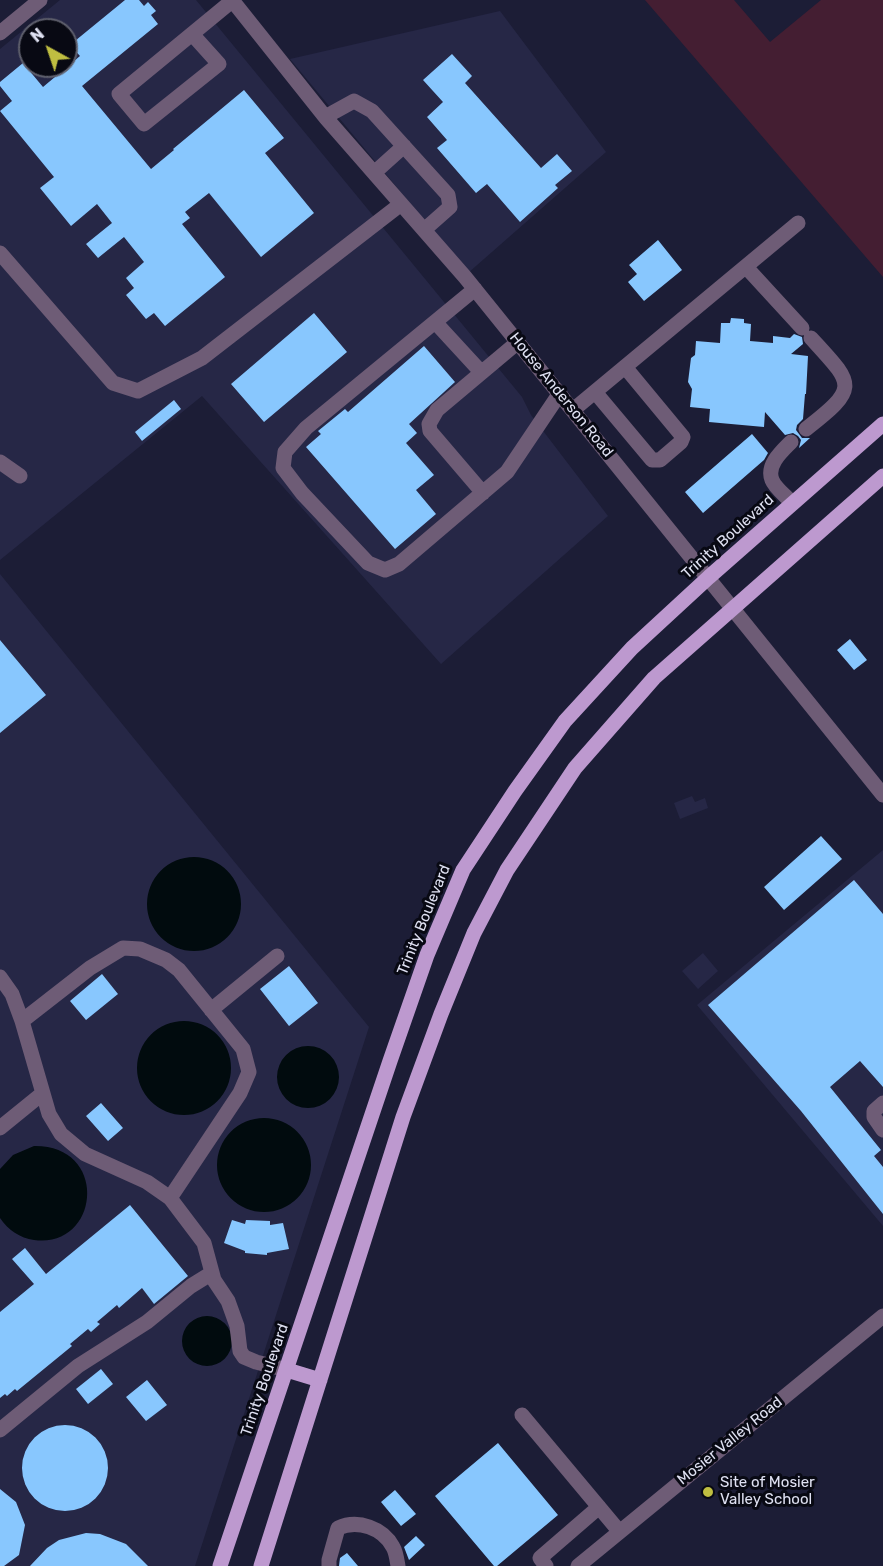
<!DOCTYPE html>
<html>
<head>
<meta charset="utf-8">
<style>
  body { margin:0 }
  #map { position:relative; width:883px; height:1566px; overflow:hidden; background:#1c1d36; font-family:Rubik,sans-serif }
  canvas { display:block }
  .north { position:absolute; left:18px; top:18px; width:60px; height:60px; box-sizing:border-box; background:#080913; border:2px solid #5e5f6c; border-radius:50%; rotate:320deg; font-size:16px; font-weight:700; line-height:24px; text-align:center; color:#dfe1f2 }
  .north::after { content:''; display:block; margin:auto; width:21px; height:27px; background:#bfbe41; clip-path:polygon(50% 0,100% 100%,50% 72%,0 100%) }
</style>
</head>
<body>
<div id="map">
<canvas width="883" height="1566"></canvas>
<div class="north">N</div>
</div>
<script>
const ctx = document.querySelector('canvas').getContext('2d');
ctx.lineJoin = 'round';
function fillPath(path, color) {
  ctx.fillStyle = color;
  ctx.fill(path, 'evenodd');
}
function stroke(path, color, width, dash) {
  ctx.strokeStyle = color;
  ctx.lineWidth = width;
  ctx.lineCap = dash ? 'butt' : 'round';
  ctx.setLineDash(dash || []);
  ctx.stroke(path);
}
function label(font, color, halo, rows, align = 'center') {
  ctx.font = font + ' Rubik,sans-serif';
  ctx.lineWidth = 6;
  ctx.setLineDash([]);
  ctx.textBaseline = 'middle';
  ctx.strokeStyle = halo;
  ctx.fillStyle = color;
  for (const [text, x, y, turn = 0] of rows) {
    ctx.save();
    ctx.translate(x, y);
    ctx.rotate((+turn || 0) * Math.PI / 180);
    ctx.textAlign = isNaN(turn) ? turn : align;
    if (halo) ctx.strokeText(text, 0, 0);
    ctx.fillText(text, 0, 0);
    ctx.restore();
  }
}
fillPath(new Path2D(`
  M60,0h136l326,397 9,18 77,101 -167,148 -239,-268 -202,164v-511zM30,30h36v36h-36z
  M500,11l106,141 -138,121 -178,-214z
  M0,574l369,453 -174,539h-195z
  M692,796l3,6 10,-4 3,10 -28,11 -6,-16z
  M883,850v376l-186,-221z
  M703,953l15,18 -20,18 -16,-18z`), '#262746');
fillPath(new Path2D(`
  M645,0h89l36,42 51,-42h62v277z`), '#441e32');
fillPath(new Path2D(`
  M147 904a47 47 0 1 1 94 0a47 47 0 1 1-94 0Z
  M137 1068a47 47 0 1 1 94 0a47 47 0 1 1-94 0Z
  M277 1077a31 31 0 1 1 62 0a31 31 0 1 1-62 0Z
  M217 1165a47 47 0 1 1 94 0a47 47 0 1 1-94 0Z
  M34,1146c76,-1 66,103 0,94 -14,-2 -26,-10 -34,-22v-49l13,-14z
  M182 1341a25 25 0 1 1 50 0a25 25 0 1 1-50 0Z`), '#010b0e');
fillPath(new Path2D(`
  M125,0h14l5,6 4,-4 8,9 -5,4 7,9 -76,62 69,83 23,-19 -1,-1 71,-59 40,48 -19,15 49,60 -53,44 -52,-64 -24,19 5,6 -8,6 43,53 -60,49 -11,-13 -8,6 -20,-24 8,-7 -8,-10 18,-16 -20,-25 -26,21 -12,-14 26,-21 -15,-19 -26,22 -31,-38 14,-11 -54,-66 12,-10 -12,-15v-4l23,-19 20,24 37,-31 -10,-11z
  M452,54l20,22 -7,7 76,85 16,-14 15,17 -17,14 3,3 -38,34 -33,-38 -11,9 -39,-45 10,-8 -20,-23 16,-15 -20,-22z
  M658,240l24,30 -38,31 -16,-19 9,-8 -8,-9z
  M314,313l33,39 -83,70 -33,-38z
  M731,318l13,1v4l7,1 -1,17 23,2v-7l17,2 4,-4 8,3 1,7 -12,10 17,2 -2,38h-1l-2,25 -6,6 -1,5 6,8h8l-11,10 2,-8 -3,-4 -5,-3 -8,2 -20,-23 -1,15 -55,-5 1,-13 -20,-2 2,-18 -4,-7 3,-24 4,-3 1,-14 24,2 1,-20h9z
  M424,346l31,36 -46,42 8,9 -11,10 28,32 -18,15 20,24 -41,35 -89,-102 15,-13 -3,-3 27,-22 3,3z
  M174,400l7,9 -39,32 -7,-9z
  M752,434l16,19 -4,7 -61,53 -18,-21z
  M850,639l17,21 -13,10 -17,-20z
  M0,640l46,55 -46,38z
  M821,836l21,23 -58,51 -20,-23z
  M854,880l29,34v173l-23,-26 -30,26 51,63 -7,6 9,11v47l-82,-103 -93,-106z
  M289,966l29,37 -29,23 -29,-37z
  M102,974l16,20 -32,26 -16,-19z
  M101,1103l22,25 -15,13 -22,-25z
  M130,1205l58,71 -34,28 -12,-16 -23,20 -2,-3 -20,17 3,2 -9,8 -3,-3 -18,15 2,2 -55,45 -2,-2 -8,7 -2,-2 -5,4v-86l34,-28 -22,-25 13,-11 21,26z
  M232,1220l13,4 1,-4 24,1v4l13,-2 6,26 -22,4v2l-22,-2v-2l-21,-8z
  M101,1369l12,15 -25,20 -12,-15z
  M147,1380l20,25 -21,16 -20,-24z
  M22 1468a43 43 0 1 1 86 0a43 43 0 1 1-86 0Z
  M498,1443l60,72 -61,51h-3l-59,-70z
  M0,1489l16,13 9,23 -6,30 -15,11h-4z
  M395,1490l21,24 -15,12 -20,-24z
  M86,1533l14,1 26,10 22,22h-118l17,-18 12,-8z
  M416,1536l9,9 -16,15 -5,-13z
  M347,1553l11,13h-19l1,-8z`), '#88c7fe');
stroke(new Path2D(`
  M232,0l94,118 139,159 418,518
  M0,33l40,-33
  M192,34l27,30 -75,60 -25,-30 113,-93
  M325,117l29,-16 18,10 76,84 2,12 -26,23
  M374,173l30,-27
  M0,253l113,130 25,8 64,-33 199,-154
  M746,267l56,61
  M475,289l-169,139 -21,24 -2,16 19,25 66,70 17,7 14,-6 108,-92 53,-79
  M435,322l46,50
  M595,392l57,68h8l21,-18 2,-5 -58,-70
  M573,410l225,-187
  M806,429c54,-42 48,-44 5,-91
  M791,442c-9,9 -25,23 -19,38 3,8 15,17 20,23
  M0,462l20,14
  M483,493l-53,-62 -1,-7 8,-14 81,-68
  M0,977l12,17 10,27 27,93 12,20 24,20 62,28 23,16 34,45 10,37 14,21 9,25 3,25 4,6 12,5 31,8
  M211,1010l66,-54
  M22,1021l68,-53 33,-20 17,1 26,11 13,10 64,79 6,23 -9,21 -70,105
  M883,1103l-9,8v6l9,13
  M0,1128l43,-35
  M522,1415l97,116
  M0,1430l78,-64 69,-44 44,-36 21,-13
  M329,1566v-6l9,-32c20,-9 45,0 55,19 3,5 4,13 5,19
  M546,1566l-6,-8 59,-51
  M578,1566l305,-250`), '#6e5c76', 15);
stroke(new Path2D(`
  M287,1370l33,10
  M220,1566l170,-505 37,-106 36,-85 52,-79 50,-70 67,-73 77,-71 174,-153
  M261,1566l142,-449 38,-103 33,-81 33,-63 68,-102 79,-90 229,-202`), '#bd99cf', 15);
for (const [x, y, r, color] of [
  [708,1492,6,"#bfbe41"]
]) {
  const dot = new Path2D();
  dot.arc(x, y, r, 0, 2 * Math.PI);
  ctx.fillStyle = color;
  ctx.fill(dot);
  stroke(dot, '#080913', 2);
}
label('15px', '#dfe1f2', '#080913', [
  ["House Anderson Road",561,395,51],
  ["Trinity Boulevard",728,537,-42],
  ["Trinity Boulevard",424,920,-68],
  ["Trinity Boulevard",265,1380,-71],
  ["Mosier Valley Road",730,1441,-39]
]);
label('15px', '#dfe1f2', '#080913', [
  ["Site of Mosier",720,1483],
  ["Valley School",720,1500]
], 'left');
</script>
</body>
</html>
